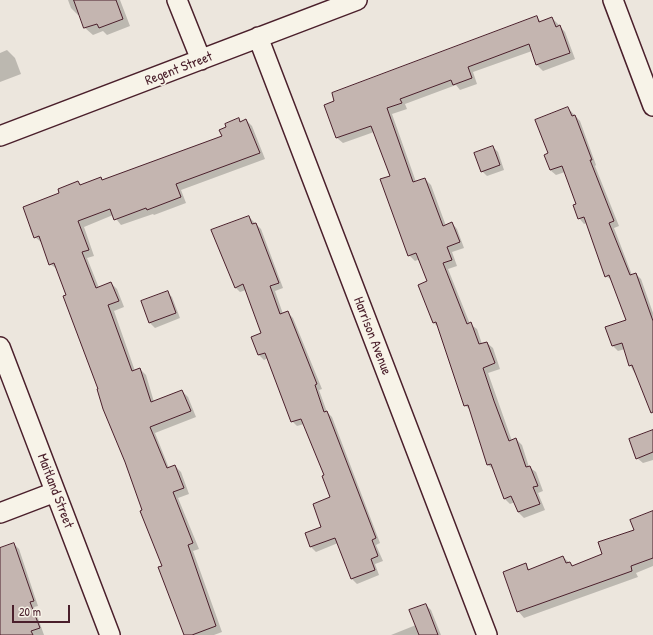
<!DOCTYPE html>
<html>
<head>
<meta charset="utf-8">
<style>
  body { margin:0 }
  #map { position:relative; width:653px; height:635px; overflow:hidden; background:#ece6dd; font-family:"Patrick Hand",sans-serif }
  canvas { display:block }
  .scale { position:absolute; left:12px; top:605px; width:58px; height:18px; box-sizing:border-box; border:2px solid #4a1f2b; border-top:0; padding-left:5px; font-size:12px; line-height:14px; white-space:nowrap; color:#4a1f2b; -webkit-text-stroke:3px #f7f3e8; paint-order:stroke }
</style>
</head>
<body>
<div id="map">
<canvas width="653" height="635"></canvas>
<div class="scale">20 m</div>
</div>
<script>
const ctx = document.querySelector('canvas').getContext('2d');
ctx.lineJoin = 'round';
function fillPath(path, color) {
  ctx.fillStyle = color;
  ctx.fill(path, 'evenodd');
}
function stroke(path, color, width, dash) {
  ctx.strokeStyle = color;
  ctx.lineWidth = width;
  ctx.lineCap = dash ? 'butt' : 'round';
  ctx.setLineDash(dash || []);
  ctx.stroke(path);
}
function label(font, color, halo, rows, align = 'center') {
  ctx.font = font + ' "Patrick Hand",sans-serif';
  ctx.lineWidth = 3.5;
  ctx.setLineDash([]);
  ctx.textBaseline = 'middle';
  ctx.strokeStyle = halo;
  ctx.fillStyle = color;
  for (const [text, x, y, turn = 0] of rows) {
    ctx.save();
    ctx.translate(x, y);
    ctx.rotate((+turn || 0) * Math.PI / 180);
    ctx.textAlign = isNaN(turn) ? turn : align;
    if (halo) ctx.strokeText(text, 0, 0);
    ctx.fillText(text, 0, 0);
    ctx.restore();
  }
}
fillPath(new Path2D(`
  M68,0h52l10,26 -23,9 -4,-4 -10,4 -8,-7 -5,-14 -2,1 -7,-7z
  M537,17l4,5 11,-4 6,6 7,8 10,27 -32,12 -6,-6 -5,-14 -59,21 4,12 -17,6 -4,-5 -51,19 2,5 -15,5 24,68 9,-3 6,6 15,41 6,-3 5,6 7,19 -12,4 5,14 -9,3 22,55 7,5 5,15 5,-1 6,5 7,21 -12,4 24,68 4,-2 6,6 7,22 7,5 7,19 -5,2 7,17 -21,8 -6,-6 -3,-10 -5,2 -6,-6 -10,-28 -6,-5 -17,-54 -6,-6 -26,-77 -5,-5 -15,-38 9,-3 -8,-23 -5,2 -6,-6 -18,-78 -17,-45 -31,11 -6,-5 -12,-32z
  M7,50l8,8 6,16 -21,8v-29z
  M568,108l12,13 16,44 -1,1 24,60 -5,2 18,47 4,-1 5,5 12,34v101l-10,-26 -13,-23 -5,-16 -7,2 -5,-5 14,-25 -14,-40 -7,-5 -19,-53 -3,1 -5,-6 -2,-14 -12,-32 -9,3 -6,-5 -1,-16z
  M238,120l3,2 5,-2 6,6 13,33 -84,31 5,13 -32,12 -1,-1 -32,11 -8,-10 -29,12 10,29 -7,2 12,30 12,-5 6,6 7,18 -10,4 21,60 5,-2 6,6 8,27 28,-11 6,6 8,20 -41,16 14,35 6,-2 6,6 8,22 -11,4 21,51 -6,2 29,81 -8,3h-29l-22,-69 -106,-297 -7,-5 -8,-21 -7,-6 26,-43 17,-12 3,3 20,-7 2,2 120,-43z
  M493,147l5,5 6,18 -17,6 -5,-5z
  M249,217l12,12 22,59 -8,3 8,23 5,-1 5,5 29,71 -3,1 8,22 5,5 48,126 -4,2 7,16 -8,3 4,11 -22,9 -5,-5 -14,-36 -22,9 -5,-5 12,-20 8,-29 -5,-22 -22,-52 -7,2 -5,-5 -24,-63 -4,2 -5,-5 -7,-17 10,-4 -16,-44 -6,2 -5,-5z
  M167,292l5,5 8,21 -25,10 -5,-5 -8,-21z
  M653,431v29l-10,3 -6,-5z
  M653,512v54l-17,7 2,4 -114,41 -6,-7 7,-46 5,5 33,-13 10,9 30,-11 32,-25z
  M14,544l5,5 19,57 -4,1 10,28h-44v-86z
  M426,605l5,5 10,25h-50l25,-10z`), '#0003');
const building = new Path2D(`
  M74,0h42l7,19 -24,9 -2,-4 -13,4z
  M537,16l2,6 13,-5 4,10 4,-2 10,28 -34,12 -7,-21 -61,23 4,11 -19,7 -2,-5 -51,19 2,4 -15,5 26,74 12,-4 18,48 9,-4 8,20 -13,5 5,13 -9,3 24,61 4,-2 8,22 8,-2 8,21 -12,5 11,33 15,40 7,-3 10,29 4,-1 8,20 -5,1 7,17 -22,8 -7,-16 -7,3 -13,-35 -4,1 -19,-60 -4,1 -28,-84 -3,1 -15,-38 9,-4 -11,-28 -8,3 -28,-77 10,-3 -19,-50 -35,12 -12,-33 10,-4 -2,-8z
  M568,107l4,9 3,-1 17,45h-2l24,61 -5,2 21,52 6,-2 17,48v91l-2,1 -19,-48 -3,1 -7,-23 -10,3 -7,-19 21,-7 -17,-45 -4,2 -21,-60 -6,2 -5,-14 3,-1 -14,-38 -12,4 -6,-15 4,-2 -13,-33z
  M239,118l1,4 6,-3 14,34 -84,31 5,13 -34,13 -1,-2 -32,12 -4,-11 -32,12 11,29 -7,2 14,36 15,-6 8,19 -11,4 24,66 8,-3 11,34 31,-12 9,21 -41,16 17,41 8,-3 9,23 -11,4 20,51 -5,2 28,81 -24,9h-8l-26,-68 4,-1 -22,-55 2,-1 -17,-48 -22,-53 -6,-20h1l-35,-93 3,-1 -12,-32 -5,2 -10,-29 -5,2 -11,-31 36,-14 -1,-4 20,-8 2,4 21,-8 1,3 120,-44 -3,-6 7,-3 -1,-3z
  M493,146l7,19 -19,7 -7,-19z
  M249,216l3,8 4,-1 23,60 -9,3 10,28 8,-3 29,73 -2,1 9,27 3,-1 49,127 -4,2 6,16 -7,3 4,11 -24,9 -16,-41 -25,9 -5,-14 16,-6 -8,-23 17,-7 -8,-21 2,-1 -23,-56 -10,3 -26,-69 -7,2 -7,-18 10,-4 -18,-49 -8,4 -24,-58z
  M168,291l8,22 -27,10 -8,-22z
  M653,430v22l-17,7 -7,-20z
  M653,511v47l-22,8 1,5 -115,41 -14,-40 23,-9 2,7 35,-14 3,7 4,-1 2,4 30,-12 -4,-12 36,-12 -4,-10z
  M14,543l20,58 -4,1 10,26 -9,3 2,4h-33v-87z
  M426,604l4,10 8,21h-19l-10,-25z`);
fillPath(building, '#c4b5b0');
stroke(building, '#4a1f2b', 1);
const minor = new Path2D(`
  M177,0l24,60
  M613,0l40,106
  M258,37l229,598
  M0,136l357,-136
  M0,347l110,288
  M0,513l55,-21`);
stroke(minor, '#4a1f2b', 22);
stroke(minor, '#f7f3e8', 19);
label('14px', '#4a1f2b', '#f7f3e8', [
  ["Regent Street",179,69,-21],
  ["Harrison Avenue",372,336,69],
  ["Maitland Street",55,491,69]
]);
</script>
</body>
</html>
